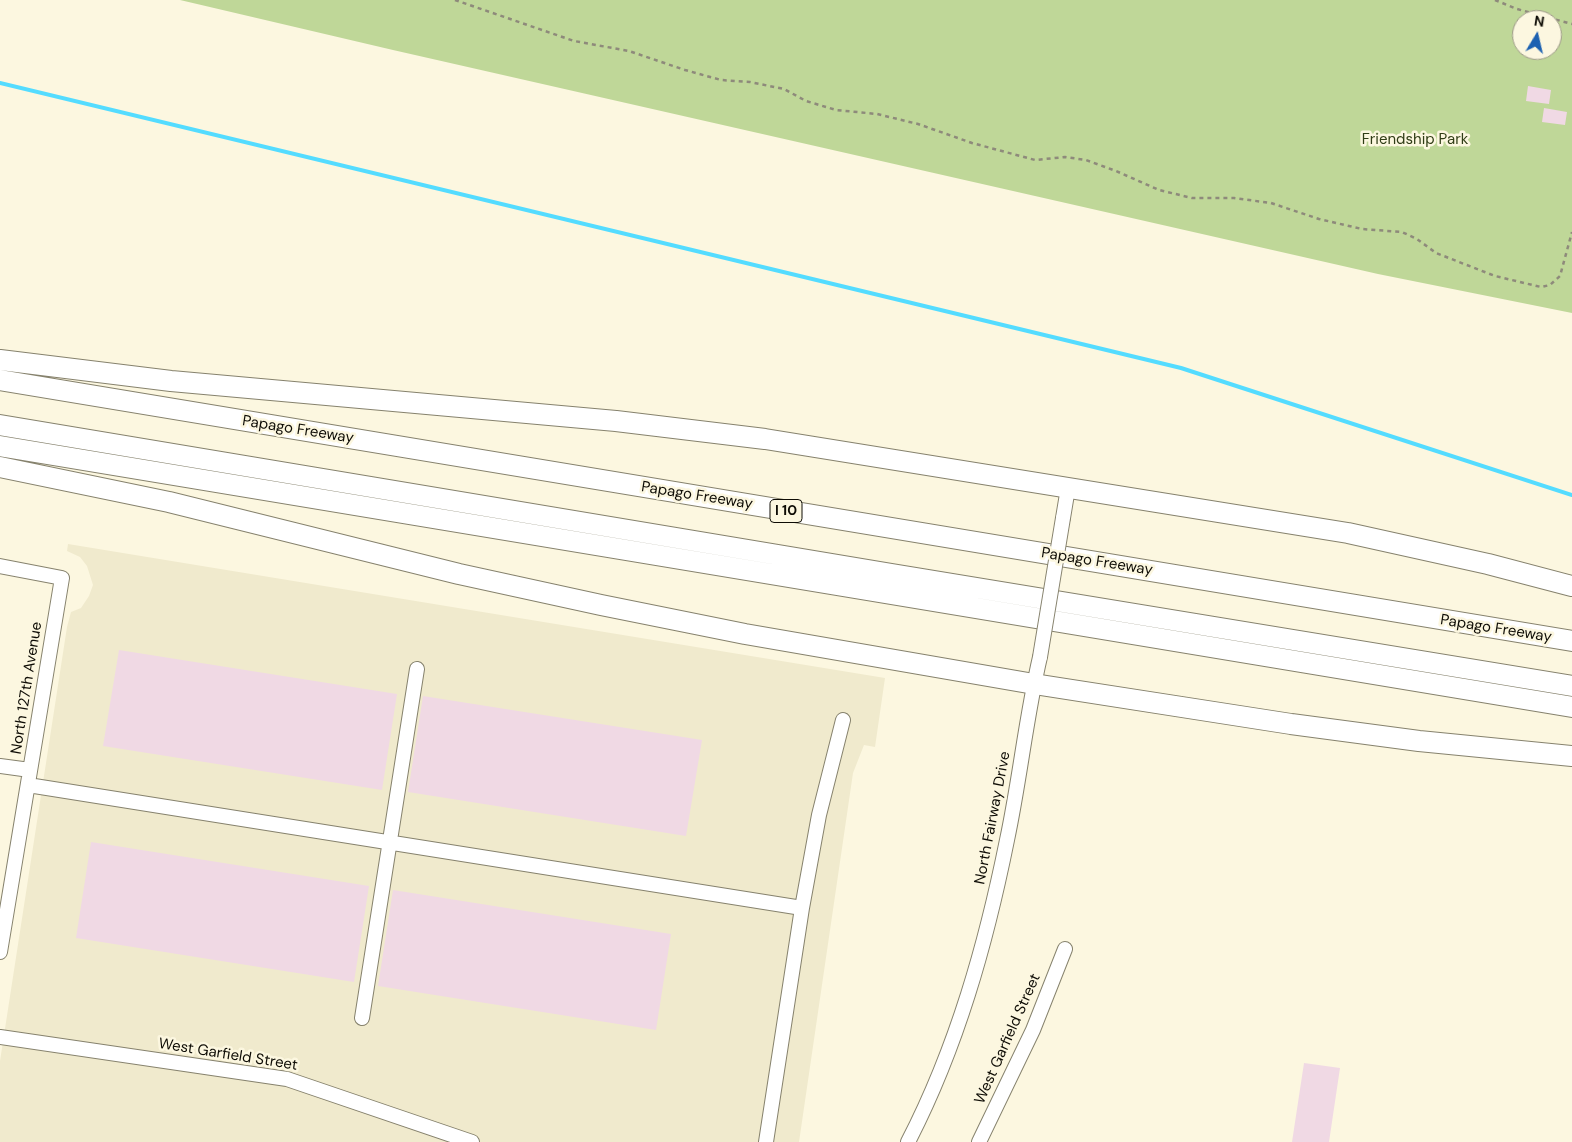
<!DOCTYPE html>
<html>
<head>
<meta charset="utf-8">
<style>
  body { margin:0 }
  #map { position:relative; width:1572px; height:1142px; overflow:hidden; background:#fcf7e0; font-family:"DM Sans",sans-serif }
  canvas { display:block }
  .north { position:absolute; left:1512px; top:10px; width:50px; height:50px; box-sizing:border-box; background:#fcf7e0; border:1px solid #9d9988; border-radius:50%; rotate:9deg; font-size:14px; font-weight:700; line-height:20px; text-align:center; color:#0e0c05 }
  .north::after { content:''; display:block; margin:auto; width:18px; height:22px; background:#1c61b1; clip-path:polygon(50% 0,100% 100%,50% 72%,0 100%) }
</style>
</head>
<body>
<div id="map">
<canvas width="1572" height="1142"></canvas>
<div class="north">N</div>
</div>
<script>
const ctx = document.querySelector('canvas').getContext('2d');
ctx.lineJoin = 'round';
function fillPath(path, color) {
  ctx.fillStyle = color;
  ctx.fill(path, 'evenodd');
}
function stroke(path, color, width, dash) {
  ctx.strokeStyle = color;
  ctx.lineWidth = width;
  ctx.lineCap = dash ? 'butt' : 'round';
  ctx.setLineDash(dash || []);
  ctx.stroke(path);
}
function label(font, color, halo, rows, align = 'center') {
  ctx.font = font + ' "DM Sans",sans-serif';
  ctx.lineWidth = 5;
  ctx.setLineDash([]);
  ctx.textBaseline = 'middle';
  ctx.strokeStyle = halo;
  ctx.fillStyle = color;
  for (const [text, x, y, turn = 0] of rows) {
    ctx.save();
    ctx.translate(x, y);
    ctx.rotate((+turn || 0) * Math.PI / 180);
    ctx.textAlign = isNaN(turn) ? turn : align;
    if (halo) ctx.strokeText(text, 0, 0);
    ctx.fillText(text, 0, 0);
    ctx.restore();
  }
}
fillPath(new Path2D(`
  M68,544l817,134 -10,69 -11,-2 -11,28 -54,369h-799v-81l67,-434 4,-15 10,-4 8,-12 4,-11 -6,-19 -7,-9 -13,-6z`), '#f0eacd');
fillPath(new Path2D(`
  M180,0h1392v313l-194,-39 -985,-224zM1522,20h30v30h-30z`), '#bfd798');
stroke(new Path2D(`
  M0,83l1181,285 391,127`), '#54dcff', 4);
fillPath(new Path2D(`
  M1528,86l23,4 -2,14 -23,-3z
  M1544,108l23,4 -2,13 -23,-3z
  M119,650l278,44 -15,96 -279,-44z
  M423,696l279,44 -16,96 -278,-44z
  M91,842l278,44 -15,96 -278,-44z
  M393,890l278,44 -15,96 -278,-44z
  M1304,1063l36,5 -11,74h-37z`), '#f0d9e4');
const minor = new Path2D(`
  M1063,518l5,-30
  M0,566l62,12 -62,374
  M0,766l30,4
  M28,785l774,123
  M362,1018l55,-349
  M0,1037l287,42 185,63
  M766,1142l36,-234 17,-93 24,-95
  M908,1142c49,-95 78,-198 99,-302 13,-61 19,-123 33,-183
  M979,1142l54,-112 32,-81`);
const highway = new Path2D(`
  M0,360l171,21 445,40 149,18 583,94 140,31 84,22
  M0,380l1572,261
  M0,425l892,149 680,112
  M0,446l1572,261
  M0,467l169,35 290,72 142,31 144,29 289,50 257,40 128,17 153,15`);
stroke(minor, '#86826d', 16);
stroke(highway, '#86826d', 22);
stroke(new Path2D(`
  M455,0l119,41 55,10 56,19 36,10 29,2 34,7 22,12 30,9 41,4 41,10 54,19 63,17 30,-3 21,3 30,11 43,19 33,8h42l37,5 48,16 43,10 40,3 15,7 19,14 59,23 46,11 9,-2 10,-9 12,-44
  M1495,0l22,9 55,15`), '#8e8a7b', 2.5, [4, 4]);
stroke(minor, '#fff', 14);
stroke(highway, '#fff', 20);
const minorBridge = new Path2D(`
  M1040,657l23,-139`);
stroke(minorBridge, '#86826d', 16, []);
stroke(minorBridge, '#fff', 14);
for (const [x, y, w] of [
  [786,511,32]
]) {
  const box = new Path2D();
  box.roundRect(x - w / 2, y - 11.5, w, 23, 4);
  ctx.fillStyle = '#fcf7e0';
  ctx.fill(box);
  stroke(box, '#0e0c05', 1);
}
label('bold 14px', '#0e0c05', null, [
  ["I 10",786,511]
]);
label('15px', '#303d16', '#fcf7e0', [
  ["Friendship Park",1415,140]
]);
label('15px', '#0e0c05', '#fcf7e0', [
  ["Papago Freeway",298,430,9],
  ["Papago Freeway",697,496,9],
  ["Papago Freeway",1097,562,9],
  ["Papago Freeway",1496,629,9],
  ["North 127th Avenue",27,688,-81],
  ["North Fairway Drive",993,818,-79],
  ["West Garfield Street",1008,1039,-66],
  ["West Garfield Street",228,1055,9]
]);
</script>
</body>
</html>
